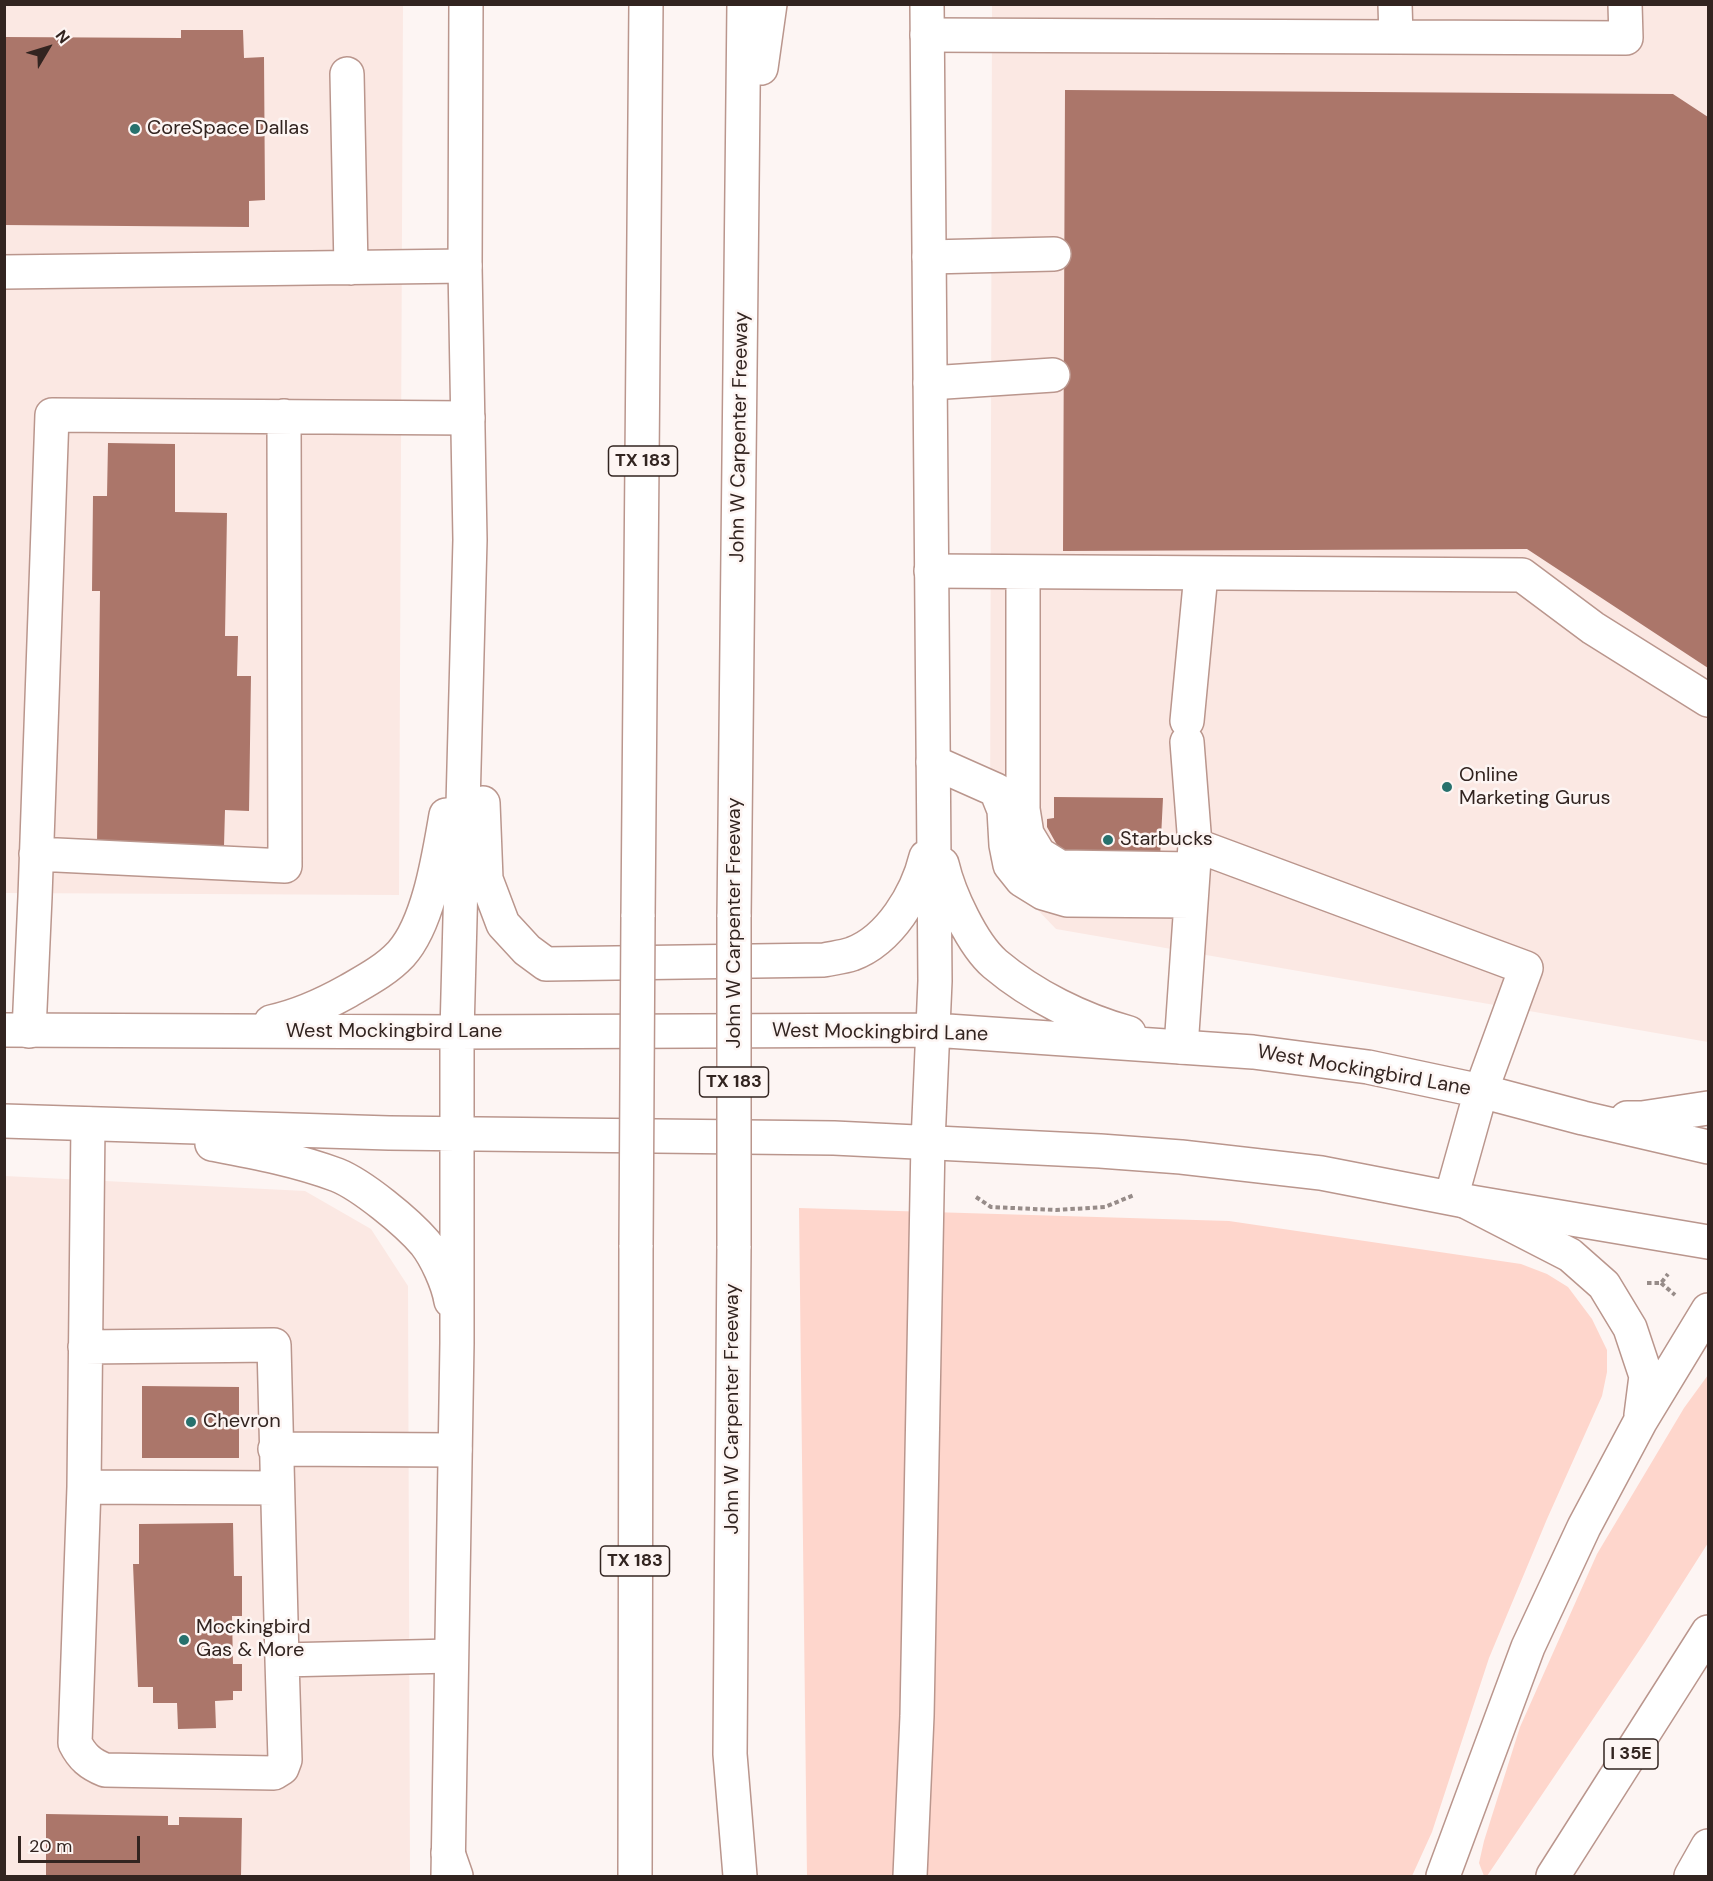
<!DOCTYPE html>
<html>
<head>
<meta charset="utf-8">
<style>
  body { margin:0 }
  #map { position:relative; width:1713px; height:1881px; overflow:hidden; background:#fdf5f3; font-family:"DM Sans",sans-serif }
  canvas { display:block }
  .frame { position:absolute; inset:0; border:6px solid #322420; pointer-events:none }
  .north { position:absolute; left:18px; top:18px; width:60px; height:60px; -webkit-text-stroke:4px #fdf5f3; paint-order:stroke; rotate:52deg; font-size:16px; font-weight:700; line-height:24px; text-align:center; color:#322420 }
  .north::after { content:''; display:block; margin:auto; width:21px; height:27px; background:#322420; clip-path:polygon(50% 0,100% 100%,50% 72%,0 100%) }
  .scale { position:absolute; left:18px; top:1836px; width:122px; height:27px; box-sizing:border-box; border:3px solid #322420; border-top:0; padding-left:8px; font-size:18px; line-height:21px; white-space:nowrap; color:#322420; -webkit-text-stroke:4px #fdf5f3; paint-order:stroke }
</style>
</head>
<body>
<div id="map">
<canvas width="1713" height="1881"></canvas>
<div class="frame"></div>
<div class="north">N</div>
<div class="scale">20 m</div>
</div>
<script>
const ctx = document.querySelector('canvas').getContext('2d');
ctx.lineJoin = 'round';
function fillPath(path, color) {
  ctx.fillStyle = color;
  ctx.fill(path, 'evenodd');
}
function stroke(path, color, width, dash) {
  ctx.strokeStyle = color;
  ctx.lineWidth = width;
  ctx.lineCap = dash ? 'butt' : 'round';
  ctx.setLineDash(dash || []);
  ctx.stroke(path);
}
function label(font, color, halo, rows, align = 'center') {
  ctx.font = font + ' "DM Sans",sans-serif';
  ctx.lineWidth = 5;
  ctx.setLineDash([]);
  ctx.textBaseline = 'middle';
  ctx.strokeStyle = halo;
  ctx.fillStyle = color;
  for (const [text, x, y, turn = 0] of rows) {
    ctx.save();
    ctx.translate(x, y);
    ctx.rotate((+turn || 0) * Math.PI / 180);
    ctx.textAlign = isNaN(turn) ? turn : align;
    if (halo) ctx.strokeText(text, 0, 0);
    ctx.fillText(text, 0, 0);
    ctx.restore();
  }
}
fillPath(new Path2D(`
  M5,5h398l-4,890 -394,-2z
  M992,5h716v1037l-652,-113 -66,-69z
  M5,1176l300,15 66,38 37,57 2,590h-405z`), '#fbe8e3');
fillPath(new Path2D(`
  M799,1208l430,13 292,43 26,10 21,13 24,32 15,31v22l-5,24 -55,123 -58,139 -57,174 -20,44h-605z
  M1708,1375v168l-63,99 -158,234h-3l-5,-13 5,-22 36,-114 77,-173 87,-146z`), '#fed6cc');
fillPath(new Path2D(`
  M181,30h62l1,28 20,-1 1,143 -16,1v26l-245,-2v-188l177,1z
  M1065,90l608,4 35,23v551l-181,-119 -464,2z
  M108,443l67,1v68l52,1 -2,123h13l-1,40h14l-2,135 -24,-1 -1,36 -127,-2 3,-253h-8l1,-95h14z
  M1054,797l109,1 -3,60 -98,-4 -15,-27v-8l7,-1z
  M142,1386l97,1v71h-97z
  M233,1523l1,53h8v40h-10l1,48h9v27h-9v9l-18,1 1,27 -38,1 -1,-26h-24v-16h-15l-5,-123h6v-40z
  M46,1814l122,2v9h11v-8l63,1 -1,58h-195z`), '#ab766a');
const minor = new Path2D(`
  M927,35l469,2 -1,-33
  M1396,37l230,1 -1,-34
  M347,74l4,194
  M929,257l125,-3
  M4,272l461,-6
  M930,383l123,-8
  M931,571l591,4 71,53 115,72
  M1023,572v237l4,25 12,20 21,13 133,2
  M1187,721l14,-147
  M1187,742l8,103
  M933,762l63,28 8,20 2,35 4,20 12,15 21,13 24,7 124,1
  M36,854l249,12 -1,-450
  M29,1031l6,-134 17,-482 416,3
  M1181,1047l14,-202 331,123 -45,123
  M88,1124l-4,363 193,1
  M85,1347l189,-2 8,315 169,-4
  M275,1449l180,1
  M84,1487l-9,256c7,14 15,21 30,27l169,3 8,-5 3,-8 -3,-100`);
const major = new Path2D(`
  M927,4l8,977 -7,161
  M483,803l3,76 17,45 24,26 19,14 278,-4c9,-2 19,-3 28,-6 38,-14 65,-60 74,-97
  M942,864c7,30 30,80 53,100 38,32 87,56 134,69
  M271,1022c28,-6 52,-17 77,-31 19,-11 38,-21 53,-37 28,-31 38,-99 45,-139
  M4,1030l453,2 476,-2 320,22 115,15 113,24 102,27 125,29
  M1627,1118h15l66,-10
  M4,1121l385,12 445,5 266,13 81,6 140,16 144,28 243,41
  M212,1144c42,8 85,16 125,31 25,10 70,47 88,68 11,14 23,40 26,58
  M1451,1198l30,-107
  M448,1876l9,-533v-311l13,-492 -5,-274 1,-262`);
const highway = new Path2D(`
  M761,68l9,-64
  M638,917l8,-913
  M734,917l10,-913
  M1465,1201l105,54 34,30 26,43 16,48 -5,39
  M734,1246l-4,508 10,122
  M448,1853l8,23
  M635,1876l1,-631
  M910,1876l7,-160 11,-574
  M1443,1876l85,-229 56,-120 56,-105 68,-112
  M1553,1876l155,-244
  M1691,1876l17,-30`);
stroke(minor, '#ba968d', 36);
stroke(major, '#ba968d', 36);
stroke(highway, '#ba968d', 36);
stroke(new Path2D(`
  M976,1197l15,10 65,3 49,-3 29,-12
  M1647,1283h14l7,-9
  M1661,1283l14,12`), '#978c89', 4, [4.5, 3]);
stroke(minor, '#fff', 33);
stroke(major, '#fff', 33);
stroke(highway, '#fff', 33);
const highwayBridge = new Path2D(`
  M734,917v329
  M636,1245l2,-328`);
stroke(highwayBridge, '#ba968d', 36, []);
stroke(highwayBridge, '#fff', 33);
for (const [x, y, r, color] of [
  [135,129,6,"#27716d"],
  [1447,787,6,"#27716d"],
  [1108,840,6,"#27716d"],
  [191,1422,6,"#27716d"],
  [184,1640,6,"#27716d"]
]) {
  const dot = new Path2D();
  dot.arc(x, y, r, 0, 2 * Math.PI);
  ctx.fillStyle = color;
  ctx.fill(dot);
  stroke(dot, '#fdf5f3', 2);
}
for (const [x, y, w] of [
  [643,461,69],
  [734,1082,69],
  [635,1561,69],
  [1631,1754,54]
]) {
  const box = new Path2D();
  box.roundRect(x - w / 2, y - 15, w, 30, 4.5);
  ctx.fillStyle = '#fdf5f3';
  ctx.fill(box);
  stroke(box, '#322420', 1.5);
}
label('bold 18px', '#322420', null, [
  ["TX 183",643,461],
  ["TX 183",734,1082],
  ["TX 183",635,1561],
  ["I 35E",1631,1754]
]);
label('20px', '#322420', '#fdf5f3', [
  ["CoreSpace Dallas",147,129],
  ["Online",1459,776],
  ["Marketing Gurus",1459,799],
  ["Starbucks",1120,840],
  ["Chevron",203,1422],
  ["Mockingbird",196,1628],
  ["Gas & More",196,1651]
], 'left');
label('20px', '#322420', '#fdf5f3', [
  ["John W Carpenter Freeway",740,437,-89],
  ["John W Carpenter Freeway",735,923,-90],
  ["West Mockingbird Lane",394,1032],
  ["West Mockingbird Lane",880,1033,1],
  ["West Mockingbird Lane",1364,1071,10],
  ["John W Carpenter Freeway",733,1409,-90]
]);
</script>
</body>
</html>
